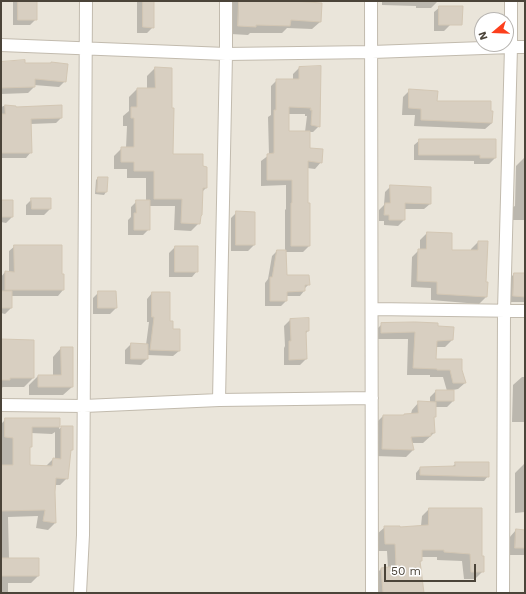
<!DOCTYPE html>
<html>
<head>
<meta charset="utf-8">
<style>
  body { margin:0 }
  #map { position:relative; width:526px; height:594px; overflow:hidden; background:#f6f3ec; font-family:"Work Sans",sans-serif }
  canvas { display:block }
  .frame { position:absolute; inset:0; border:2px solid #4b4439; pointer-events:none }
  .north { position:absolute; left:474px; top:12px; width:40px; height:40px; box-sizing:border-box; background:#fff; border:1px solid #b7b4b0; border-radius:50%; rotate:251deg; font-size:11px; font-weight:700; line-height:16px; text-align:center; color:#4b4439 }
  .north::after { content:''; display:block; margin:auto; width:14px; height:18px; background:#fc3f1d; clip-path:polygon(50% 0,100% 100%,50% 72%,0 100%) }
  .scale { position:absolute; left:384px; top:564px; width:92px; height:18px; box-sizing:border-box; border:2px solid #4b4439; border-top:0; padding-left:5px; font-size:12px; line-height:14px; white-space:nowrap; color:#4b4439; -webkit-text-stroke:3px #fff; paint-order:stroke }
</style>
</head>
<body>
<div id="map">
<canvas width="526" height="594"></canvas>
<div class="frame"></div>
<div class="north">N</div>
<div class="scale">50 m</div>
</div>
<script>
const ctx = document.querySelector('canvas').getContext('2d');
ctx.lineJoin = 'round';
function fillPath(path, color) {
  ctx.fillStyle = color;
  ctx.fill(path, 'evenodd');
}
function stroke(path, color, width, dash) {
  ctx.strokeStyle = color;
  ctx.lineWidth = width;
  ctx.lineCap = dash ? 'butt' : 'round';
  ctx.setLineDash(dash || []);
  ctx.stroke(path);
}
fillPath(new Path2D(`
  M1,1h524v592h-524zM482,20h24v24h-24z`), '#eae5da');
fillPath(new Path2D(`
  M13,1h23v18l-6,6h-17z
  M95,1h58v26l-6,6h-10v-32z
  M231,1h59l30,21 -8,7 -25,-1 -5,5h-32l-2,2 -17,-1z
  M382,1h55v1l-6,6h-15v-2l-34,-1z
  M440,7l10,18 -6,6h-10v-19z
  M1,63l23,1 41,17 -6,6 -25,-2v2l-6,6 -27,1z
  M155,68l17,87 30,12 4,21 -4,4 -3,31 -8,8 -17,-1 1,-24h-26v23l-6,6h-15v-15l3,-3v-10l6,-6h9v-23h-19v-9h-13v-13l8,-8h4l1,-22h-4v-10l6,-5v-14l8,-8h10v-13z
  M299,68l20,58 -6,6h-4v17l12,13 -6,7 -8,-1 2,78 -6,6h-18l1,24 23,8 -5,5v2l-4,5h-14v5l-5,5h-16v-23l3,-4 4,-23 5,-5h8v-41l1,-1v-24l-25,1v-25l8,-6 -1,-38 3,-2v-29l6,-6h16v-6zM288,114h17v2h2l-2,16h-17z
  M410,90l26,12 56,21 -7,6 -71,-3 1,-11h-13l1,-18z
  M3,106l12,1 46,11 -5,5 -26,1 1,28 -5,6h-25v-50z
  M420,140h75v18l-6,6h-15v-3l-60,-1v-15z
  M524,158h1v62h-12v-13l2,-1 1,-40z
  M98,178l8,14 -2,3 -9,-1 1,-14z
  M391,186l39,18 -6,5h-20v11l-6,6 -14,-1v-4h-5v-11l5,-5 1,-13z
  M32,199l18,10 -6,6h-18v-10z
  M1,201l11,16 -6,6 -5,-1z
  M237,212l17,33 -6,6h-17v-33z
  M427,233l23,18h21v-2l7,-7h9l-2,41 1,14 -7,7 -48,-4v-12l-20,-1 1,-30 7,-7h1v-10z
  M15,246l46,29 2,15 -5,6h-47v12l-6,6 -4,-1v-36l4,-5 4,1v-22z
  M175,247l22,24 -5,6h-23v-24z
  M514,274h11v28h-17v-22z
  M99,292l17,16 -6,6h-17v-16z
  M152,293l17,29 10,29 -6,5 -26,-1v4l-6,6 -16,-1v-14l6,-6 15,1 3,-23h-2v-23z
  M290,320l18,11 -3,3 1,25 -6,6h-16v-17l1,-2 -1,-20z
  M382,324l55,3 15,13 -7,7h-9l-1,13 26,10 4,13 -7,6 -5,1v11l-6,6h-12v9l-2,2 1,15 -11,10h-11l1,7 -7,7 -31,-1 1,-33 7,-7h21l7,-2 1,-4 7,-8 11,1v-6l6,-6h11l-4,-14h-13v-2h-23l1,-36h-33l-1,-7z
  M1,340l32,38 -9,9h-21l-2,1z
  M61,348l11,39 -9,8h-34v-10l9,-9h15v-19z
  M522,377h3v45h-13l1,-37z
  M6,419h53v10l3,-2 10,23 -2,1 -3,27 -7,7h-5l-1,7 1,31 -7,7 -12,-2 2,-12 -30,1 1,42h29v17l-7,7h-23v10h-7v-169zM55,432v27h-2l-7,7h-17v-18l2,-2v-13l21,1z
  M456,463l32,13 -4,5 -68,-1v-7l4,-5h31z
  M524,464h1v48l-10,1v-40z
  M429,509l52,48 2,14 -8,8h-11l-2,-18 -25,-1v-3h-16v4l-1,1 3,31h-48l-2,-16 8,-8 7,-1 -1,-17h-10v-17l8,-7 14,1 22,-2 1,-10z
  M516,530l9,1v24h-16v-17z`), '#0003');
const building = new Path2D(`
  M18,1h19v19h-19z
  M143,1h11v27l-11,-1z
  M239,1h53l30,2 -1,19 -30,-2 -1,6 -34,-1v2l-18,-1z
  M439,6h24l-1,19h-23z
  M25,60v3h26v-1l17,2 -2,18 -31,-3v8l-34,1v-26z
  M321,66l-1,61 -9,-2 1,-15h-2l1,-2 -22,-1v24h21v17l13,1 -1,14 -14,-2v42h2v43h-19v-43h1v-23h-25v-26l7,-1v-43h2v-31h23v-12z
  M155,67l17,1v40h2l-1,46h30v12l4,1v21h-4l-1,27 -1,1 -1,8 -19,-1 1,-24h-28v-28h-20v-9h-13v-15h13v-29h-3v-11h6v-19h18z
  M409,89l29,2 -1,10h54v10h2l-1,12 -71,-3v-11l-12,-1z
  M5,105l11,1v1l46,-2v13l-31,1 1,34h-31l1,-39h3z
  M419,139h77v19h-16v-3h-61z
  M98,177h10l-1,15h-10z
  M390,185l41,2v17l-26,-1v17h-16v-5h-5l1,-12h5z
  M31,198h20v11h-19z
  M1,200h12v17h-12z
  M136,200h14v30h-16v-17h2z
  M236,211l19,1v33h-19z
  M427,232l25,1v17h26v-9h10l-2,41h2l-1,15 -50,-3v-12l-20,-1 1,-32h8z
  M14,245h48v29h2v16h-59v-19l9,1z
  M175,246h23v26h-23z
  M277,250h9l1,25h22l1,10h-5v6l-18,1v9h-17v-24h2z
  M514,273h11v24l-12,-1z
  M1,291h11v17h-11z
  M98,291h18l1,17h-19z
  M152,292h18v29h3v8h7v22l-30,-1 4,-33h-2z
  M309,318v13h-3l1,28 -18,1v-19h2l-1,-22z
  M415,322l23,1v3l16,1 -1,13 -16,1 -1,18h26v11l4,13h-13l-3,-13h-13v-1l-24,-1 2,-36 -34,1v-10z
  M1,339l33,1v38h-24v2h-9z
  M131,343l17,1v15h-17z
  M61,347h12v40h-35v-12h23z
  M436,390h18v11h-18z
  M418,401l18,1v15h-2l1,16h-4v3l-20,1 3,13 -32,-1 1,-34h21v-1l14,-1z
  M5,418h55v9h-28v20h-2v18l22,1 1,-8 8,1v-33h12v24h-2l-3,29 -12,-1 -1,14 1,31 -13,-2 2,-11 -44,1v-46h12v-27l-8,-1z
  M455,462h34v15l-69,-2v-8l35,-1z
  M429,508h53v48h2v16h-13l-1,-18 -26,-2v-2h-22v11h-2l4,32h-41l-2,-25 15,-2 -1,-22h-10l-1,-18h16v1l28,-2z
  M516,529l9,1v18h-10z
  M1,558h38v18h-38z`);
fillPath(building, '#d8cfc1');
stroke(building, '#d3c7b4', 1);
const street = new Path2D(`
  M371,1l1,592
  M1,45l225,9 146,-2 139,-5h14
  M372,309l153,2
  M219,400l7,-346v-53
  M1,405l83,1 135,-6 153,-2
  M80,593l3,-58 3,-534
  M503,593l1,-282 7,-264v-46`);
stroke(street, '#c2bbae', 14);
stroke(street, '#fff', 12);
</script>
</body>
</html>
